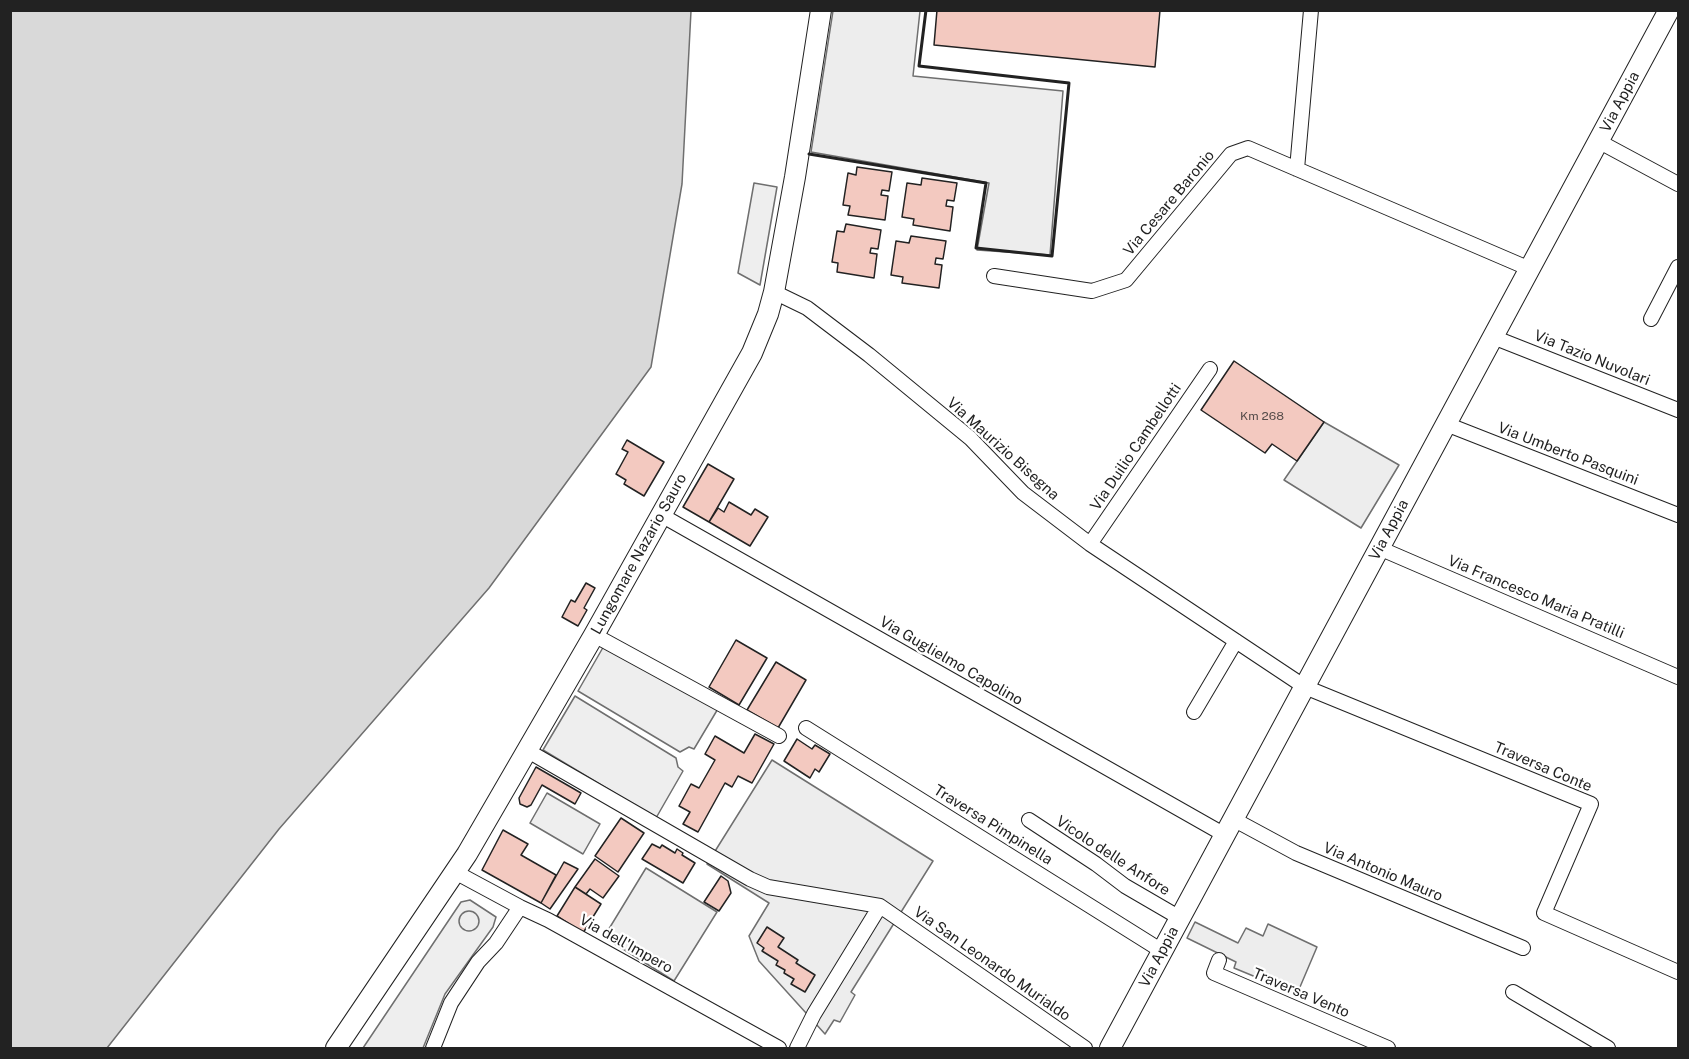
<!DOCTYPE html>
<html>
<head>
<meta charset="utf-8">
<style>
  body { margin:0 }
  #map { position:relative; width:1689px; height:1059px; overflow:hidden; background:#fff; font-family:"Public Sans",sans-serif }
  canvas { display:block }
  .frame { position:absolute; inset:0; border:12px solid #222; pointer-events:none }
</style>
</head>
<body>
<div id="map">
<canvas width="1689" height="1059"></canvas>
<div class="frame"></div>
</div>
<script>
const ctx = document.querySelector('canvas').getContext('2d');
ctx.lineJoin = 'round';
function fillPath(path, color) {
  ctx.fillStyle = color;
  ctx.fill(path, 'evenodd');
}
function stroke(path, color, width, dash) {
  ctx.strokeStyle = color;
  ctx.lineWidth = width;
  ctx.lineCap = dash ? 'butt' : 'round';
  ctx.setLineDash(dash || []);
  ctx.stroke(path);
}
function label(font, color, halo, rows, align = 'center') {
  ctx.font = font + ' "Public Sans",sans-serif';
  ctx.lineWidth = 4.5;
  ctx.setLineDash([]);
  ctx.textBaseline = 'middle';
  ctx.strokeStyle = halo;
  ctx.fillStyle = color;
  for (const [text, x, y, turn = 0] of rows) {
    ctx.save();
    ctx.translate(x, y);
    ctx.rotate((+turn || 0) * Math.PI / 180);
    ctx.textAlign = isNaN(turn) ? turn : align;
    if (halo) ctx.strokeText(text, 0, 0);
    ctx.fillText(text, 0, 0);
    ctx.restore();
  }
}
const green = new Path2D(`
  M754,183l23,4 -17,98 -22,-12z
  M605,644l114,63 -25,42 -5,-2 -9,5 -102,-61z
  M575,696l101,62 2,9 5,4 -27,47 -113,-68z
  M547,793l53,31 -17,30 -53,-31z
  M646,868l71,44 -43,69 -70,-44z
  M470,900l26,17 -3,10 -48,67 -22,54h-60l98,-146z`);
fillPath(green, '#eee');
stroke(green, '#6f6f6f', 1.5);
const parking = new Path2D(`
  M833,11h87l-7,65 150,15 -13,164 -73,-5 12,-67 -178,-31z
  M1324,422l75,43 -38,63 -77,-48z
  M772,760l161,101 -82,131 4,3 -15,27 -6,-2 -9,14 -66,-73 -10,-25 20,-33 -62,-39z
  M459 921a10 10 0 1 1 20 0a10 10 0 1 1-20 0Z
  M1195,922l43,21 8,-15 17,8 5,-12 49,23 -20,47 -63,-26 2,-6 -49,-24z`);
fillPath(parking, '#ededed');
stroke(parking, '#6f6f6f', 1.5);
const water = new Path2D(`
  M10,11h681l-9,173 -31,183 -162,221 -210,241 -172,219h-96z`);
fillPath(water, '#d9d9d9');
stroke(water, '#6f6f6f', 1.5);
const building = new Path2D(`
  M937,10h223l-5,57 -221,-22z
  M857,167l35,5 -3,19 -7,-1 -1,5 7,1 -3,24 -37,-5 2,-9 -7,-1 5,-32 8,2z
  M922,178l35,5 -3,18 -7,-1 -1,6 7,1 -3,24 -37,-6 1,-6 -12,-2 5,-34 14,2z
  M846,224l35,6 -3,19 -7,-1 -1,5 7,1 -3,24 -37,-6 1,-9 -6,-1 5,-31 7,1z
  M911,236l35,5 -3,18 -7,-1 -1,6 7,1 -3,23 -37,-5 1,-6 -12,-2 5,-34 13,2z
  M1234,361l90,61 -27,39 -25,-17 -7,9 -64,-43z
  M627,440l37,22 -20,34 -20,-12 2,-4 -10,-6 12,-22 -6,-3z
  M708,464l26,15 -25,43 -26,-15z
  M729,502l22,13 4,-6 13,8 -18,29 -41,-24 9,-14 6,4z
  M586,583l9,5 -11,20 3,2 -9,16 -16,-9 9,-17 4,2z
  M736,640l31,18 -28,47 -30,-18z
  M776,662l30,18 -28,48 -31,-18z
  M755,734l19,10 -22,39 -14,-7 -6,11 -7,-4 -27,49 -15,-8 7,-12 -11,-6 12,-22 8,4 16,-28 -10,-6 10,-18 29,17z
  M797,739l15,10 3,-4 15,9 -11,18 -4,-3 -5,9 -26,-17z
  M536,767l45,26 -6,11 -33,-19 -11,20 -4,2 -7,-3 -1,-6z
  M621,818l23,15 -26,39 -23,-16z
  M503,830l25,14 -7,11 35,20 -15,28 -59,-33z
  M652,844l8,4 2,-3 13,8 2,-4 6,4 -1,2 13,8 -12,20 -41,-24z
  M595,859l24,17 -16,22 -13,-9 -4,5 -11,-7z
  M564,862l14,7 -28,40 -9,-6z
  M721,876l7,5 3,12 -12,18 -15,-9z
  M575,887l26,17 -18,29 -26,-17z
  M767,927l17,11 -6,9 20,13 -2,3 19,12 -10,17 -14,-8 3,-5 -10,-6 1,-3 -9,-5 2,-4 -16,-10 2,-3 -7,-5z`);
fillPath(building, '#f3c9c0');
stroke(building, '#222', 1.5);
const street = new Path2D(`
  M1598,141l80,43
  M1297,169l14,-159
  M994,276l98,15 34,-11 105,-126 17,-6 282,121
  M774,292l33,16 62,47 101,83 53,55 67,51 215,143 286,117 -47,109 134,59
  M1651,319l27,-52
  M1493,337l185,73
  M1446,424l232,91
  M661,515l564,320
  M1090,544l120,-175
  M1379,548l299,129
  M594,635l185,101
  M1194,712l42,-71
  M806,728l356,223
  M528,751l222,128 18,8 112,19 205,142
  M1233,819l63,34 227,95
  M1029,820l67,44 29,22 55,32
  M455,872l65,35 28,13 231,128
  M1219,960l-5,13 174,75
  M1513,992l95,56
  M433,1048l18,-45 27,-41 18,-19 24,-36
  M797,1048l17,-34 66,-108`);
const secondary = new Path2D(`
  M336,1048l131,-194 127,-219 158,-282 16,-39 6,-22 21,-115 26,-167
  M1110,1048l559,-1038`);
stroke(street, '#222', 16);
stroke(secondary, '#222', 22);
stroke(street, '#fff', 14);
stroke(secondary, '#fff', 20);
stroke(new Path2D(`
  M809,154l177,29 -10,65 76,8 17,-173 -150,-17 7,-56`), '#222', 3);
label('12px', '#564c4a', null, [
  ["Km 268",1262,416]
]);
label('15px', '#222', '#fff', [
  ["Via Appia",1620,102,-62],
  ["Via Cesare Baronio",1169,203,-50],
  ["Via Tazio Nuvolari",1592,358,22],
  ["Via Duilio Cambellotti",1136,447,-56],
  ["Via Maurizio Bisegna",1003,449,42],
  ["Via Umberto Pasquini",1568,454,21],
  ["Via Appia",1389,530,-62],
  ["Lungomare Nazario Sauro",639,554,-61],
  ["Via Francesco Maria Pratilli",1536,597,23],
  ["Via Guglielmo Capolino",951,661,30],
  ["Traversa Conte",1543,767,23],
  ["Traversa Pimpinella",993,825,32],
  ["Vicolo delle Anfore",1113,856,33],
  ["Via Antonio Mauro",1383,872,23],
  ["Via dell'Impero",626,944,29],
  ["Via Appia",1159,957,-62],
  ["Via San Leonardo Murialdo",992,964,35],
  ["Traversa Vento",1301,993,23]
]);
</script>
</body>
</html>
